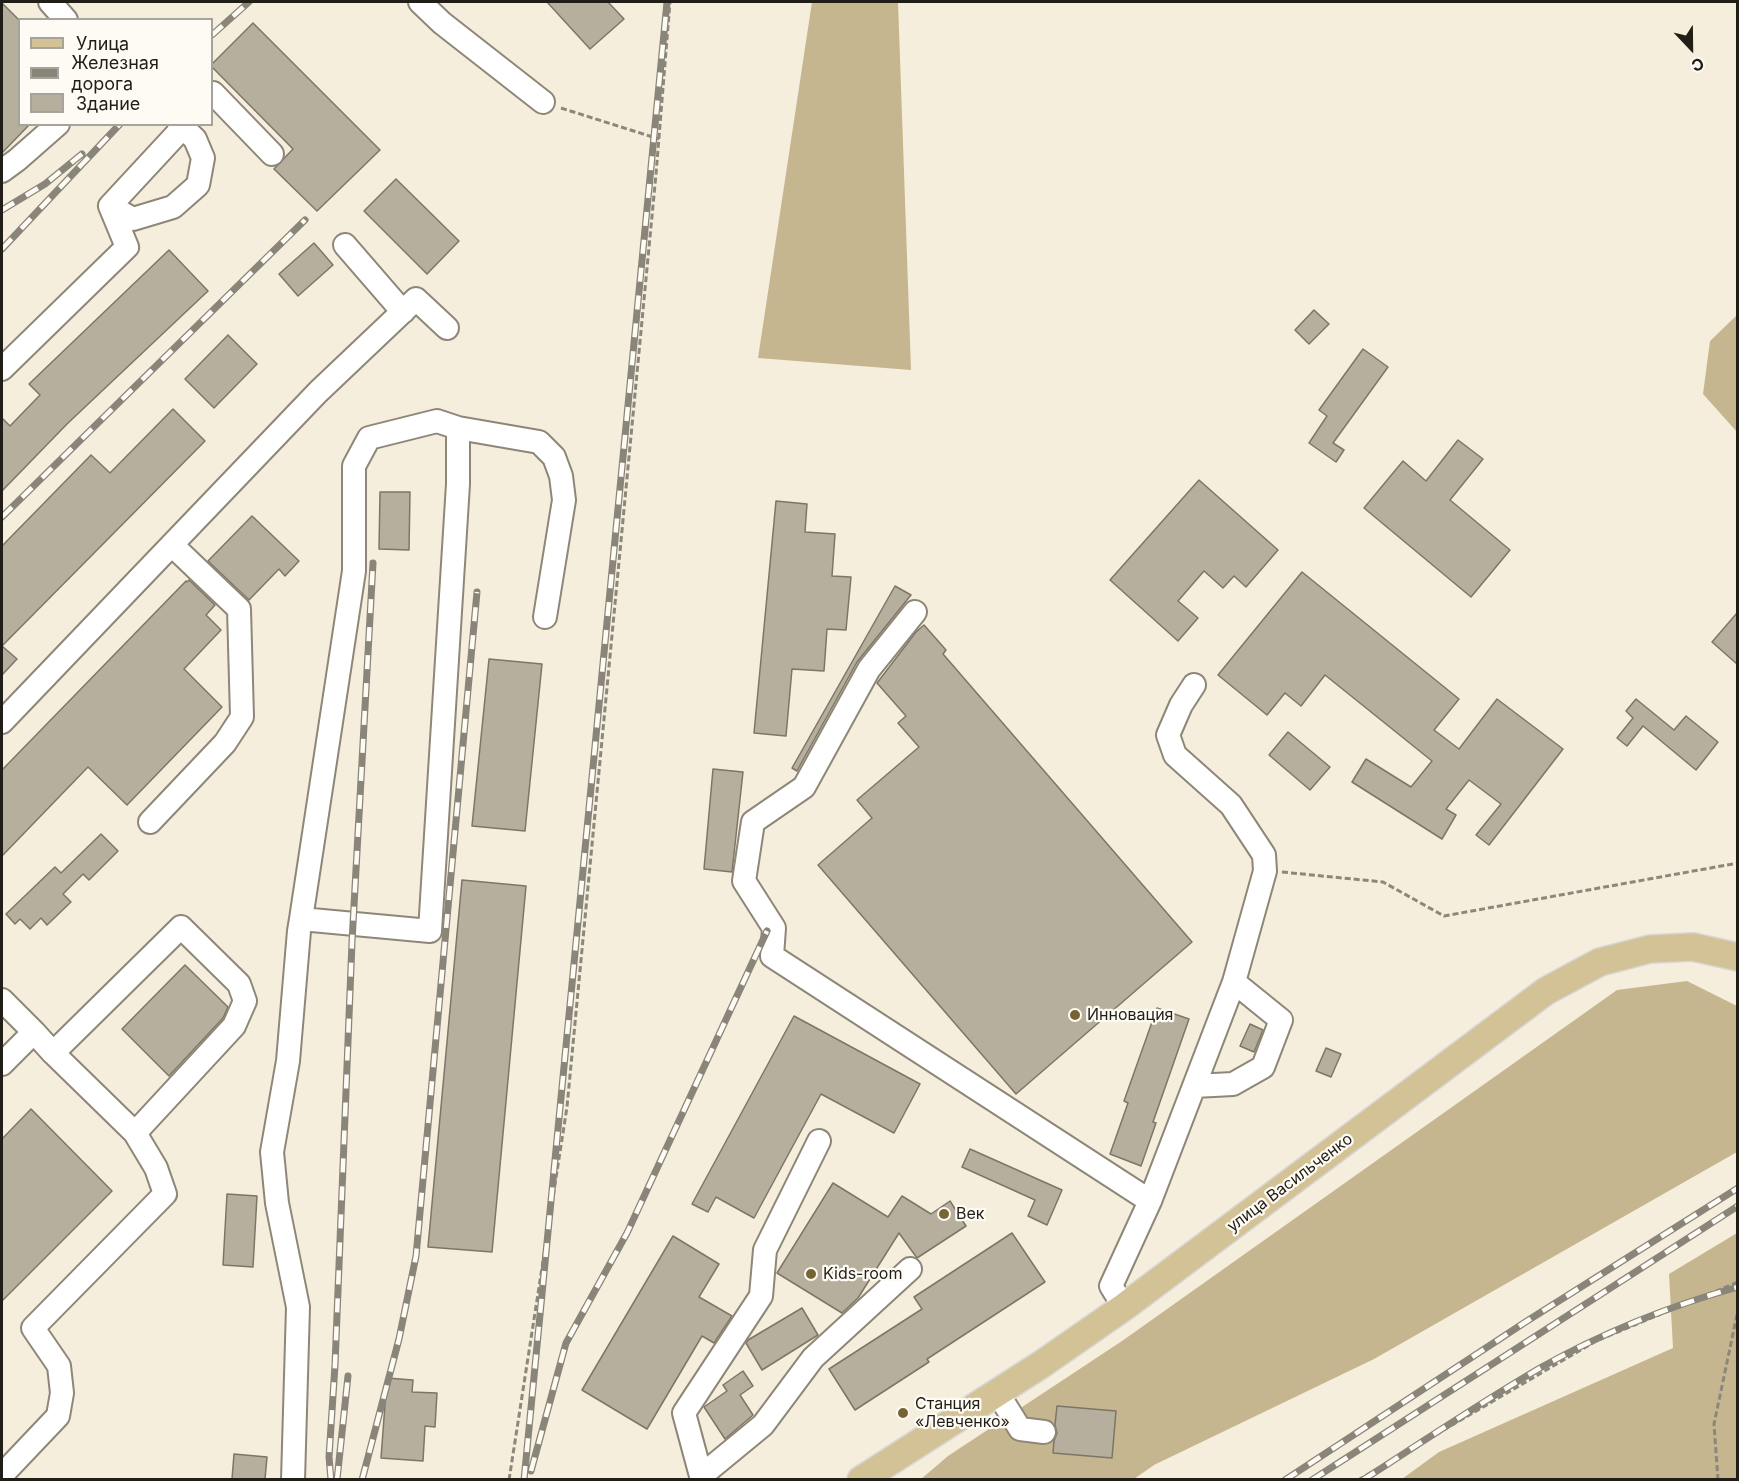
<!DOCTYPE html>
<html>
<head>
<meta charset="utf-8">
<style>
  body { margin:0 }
  #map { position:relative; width:1739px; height:1481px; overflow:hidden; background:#f5eedc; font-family:Inter,sans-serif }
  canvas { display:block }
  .frame { position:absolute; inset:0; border:3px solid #201e17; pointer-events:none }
  .legend { position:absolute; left:18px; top:18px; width:195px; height:108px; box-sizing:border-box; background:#fefbf4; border:2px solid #a5a39c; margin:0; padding:8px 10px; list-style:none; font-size:18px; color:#201e17 }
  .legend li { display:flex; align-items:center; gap:12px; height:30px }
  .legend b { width:30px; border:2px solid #a5a39c }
  .north { position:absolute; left:1661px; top:18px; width:60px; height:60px; -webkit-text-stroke:4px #fefbf4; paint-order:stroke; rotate:158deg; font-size:16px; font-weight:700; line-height:24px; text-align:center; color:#201e17 }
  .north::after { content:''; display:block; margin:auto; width:21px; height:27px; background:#201e17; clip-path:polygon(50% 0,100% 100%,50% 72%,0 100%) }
</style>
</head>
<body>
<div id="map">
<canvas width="1739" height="1481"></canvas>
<div class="frame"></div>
<ul class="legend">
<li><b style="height:8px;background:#d3c296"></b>Улица</li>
<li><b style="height:8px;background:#8a8579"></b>Железная дорога</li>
<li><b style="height:16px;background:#b6af9e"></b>Здание</li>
</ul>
<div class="north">С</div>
</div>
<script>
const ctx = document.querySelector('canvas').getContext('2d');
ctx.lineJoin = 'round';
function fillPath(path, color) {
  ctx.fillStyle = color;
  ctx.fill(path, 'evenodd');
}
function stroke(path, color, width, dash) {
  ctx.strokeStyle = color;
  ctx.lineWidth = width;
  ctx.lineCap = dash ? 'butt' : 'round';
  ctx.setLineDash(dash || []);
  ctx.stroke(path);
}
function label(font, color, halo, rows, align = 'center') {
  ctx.font = font + ' Inter,sans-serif';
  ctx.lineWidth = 4.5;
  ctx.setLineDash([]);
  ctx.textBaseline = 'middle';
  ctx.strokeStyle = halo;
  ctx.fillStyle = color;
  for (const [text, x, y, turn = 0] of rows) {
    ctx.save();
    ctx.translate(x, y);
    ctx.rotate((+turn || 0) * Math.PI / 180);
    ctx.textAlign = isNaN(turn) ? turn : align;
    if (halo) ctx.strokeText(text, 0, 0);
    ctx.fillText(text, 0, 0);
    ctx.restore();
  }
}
fillPath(new Path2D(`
  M812,2h86l13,368 -153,-12z
  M1737,315v117l-34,-38 7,-53z
  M1687,981l50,25v146l-363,207 -220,106 -20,14 -214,1 28,-24 174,-115 495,-351z
  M1737,1233v246h-335l37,-27 234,-104 -4,-74z`), '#c6b690');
const building = new Path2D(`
  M547,2h61l16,17 -34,30z
  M2,3l18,18v103h10l-28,29z
  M253,23l127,127 -63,61 -43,-42 19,-20 -81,-82v-3z
  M396,179l63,62 -32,33 -63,-63z
  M314,243l19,22 -35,31 -19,-22z
  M169,250l39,41 -141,133 -65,67v-73l8,8 30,-31 -11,-11z
  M1314,310l15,14 -20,20 -14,-14z
  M228,335l29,29 -43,44 -29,-29z
  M1363,349l25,18 -55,76 11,7 -8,12 -27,-19 18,-27 -8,-6z
  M173,409l32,32 -203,205 15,13 -15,16v-129l89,-91 19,18z
  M1458,440l25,19 -33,41 60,50 -39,47 -107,-89 39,-47 23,20z
  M1199,480l79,70 -32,37 -12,-11 -11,12 -19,-17 -26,30 20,17 -20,23 -68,-61z
  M380,492h30l-1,58 -30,-1z
  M776,501l31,3 -2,28 30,2 -3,42 19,1 -5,53 -19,-1 -3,42 -32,-2 -6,67 -32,-3z
  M252,516l47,45 -14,15 -6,-7 -30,31 -41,-39z
  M1302,572l157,127 -25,31 25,19 38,-50 66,50 -74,96 -13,-10 25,-31 -32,-24 -23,29 10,6 -14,24 -90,-57 14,-23 45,28 21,-26 -107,-86 -24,31 -16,-13 -18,22 -49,-40z
  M189,580l26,25 -9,10 15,15 -37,39 38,38 -95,98 -39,-38 -86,89v-86l184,-189 1,1z
  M895,586l16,9 -54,67 -60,109 -5,-3z
  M1737,613v51l-25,-22z
  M924,625l22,25 -3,4 249,288 -176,152 -198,-229 54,-47 -15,-18 62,-53 -21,-24 8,-7 -29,-33 39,-51z
  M489,659l53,5 -17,167 -53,-5z
  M1636,699l38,31 12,-14 32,26 -22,28 -53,-44 -16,20 -10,-8 16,-20 -7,-7z
  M1288,732l42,35 -20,23 -41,-35z
  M713,769l30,3 -11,100 -28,-3z
  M101,834l17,17 -29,29 -6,-6 -20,20 8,8 -24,23 -6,-7 -11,11 -10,-10 -5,5 -9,-10 49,-47 6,6z
  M462,880l64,6 -34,366 -64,-5z
  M185,965l43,42 -5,11 -54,58 -47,-47z
  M1157,1008l32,11 -36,103 3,1 -15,43 -31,-12 18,-51 -4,-2z
  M794,1016l126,68 -26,49 -73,-39 -67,124 -38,-21 -8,15 -16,-8z
  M1250,1024l13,6 -9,22 -14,-6z
  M1326,1048l15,6 -10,23 -15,-6z
  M31,1109l81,82 -110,110v-162z
  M970,1149l92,41 -15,35 -19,-9 7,-16 -73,-33z
  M833,1183l55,34 14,-21 29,18 19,-13 16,25 -49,32 -18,-25 -41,65 -16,15 -65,-40z
  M227,1194l30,2 -4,71 -30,-2z
  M1012,1233l33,49 -118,77 2,3 -74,48 -26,-41 93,-60 -8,-12z
  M673,1236l46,28 -20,33 33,19 -18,27 -12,-7 -55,93 -65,-39z
  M802,1308l16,27 -56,35 -16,-27 2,-3z
  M743,1371l10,15 -13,9 13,20 -28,24 -21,-32 23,-16 -4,-6z
  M387,1378l26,2 -1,12 25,1 -2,34 -10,-1 -2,35 -42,-3z
  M1057,1406l59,5 -4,47 -59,-5 1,-12 3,-8 -2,-8z
  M234,1454l33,3 -2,22h-33z`);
fillPath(building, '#b6af9e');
stroke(building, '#7d7666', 1.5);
const minor = new Path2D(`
  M50,2l16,18
  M420,2l22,21 101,79
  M212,95l1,-2 59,61
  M2,171l15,-11 41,-36
  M110,206l23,13 40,-12 25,-22 5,-27 -8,-19 -16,-15
  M345,245l58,67
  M2,369l125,-122 -17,-41 76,-82
  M458,428l81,14 15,15 7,19 3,24 -19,117
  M915,612l-46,57 -65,118 -51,35 -9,59 30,47 -2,28 378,245
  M2,722l316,-330 98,-93 31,29
  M150,822l75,-79 17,-26 -3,-108 -67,-64
  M2,1000l32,32 -32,32
  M53,1053l128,-126 58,57 6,17 -11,25 -99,107
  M1194,1086l39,-2 30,-17 18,-47 -47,-38
  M1124,1307l-13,-21 39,-85 84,-219 31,-111 -1,-16 -33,-50 -56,-50 -7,-20 13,-30 13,-20
  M997,1392l23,37 24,3
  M2,1475l56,-59 4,-23 -3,-27 -26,-38 132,-134 -9,-26 -21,-35 -82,-80 -19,-21
  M701,1476l-17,-63 77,-117 4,-46 54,-109
  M293,1480l5,-173 -21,-104 -5,-51 16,-91 11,-130 2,-12 53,-348v-105l15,-28 68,-17 21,7v56l-28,447 -129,-12
  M702,1480l-1,-4 62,-51 50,-67 97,-89`);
const major = new Path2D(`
  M861,1480l181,-116 82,-57 422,-316 54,-29 50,-13 43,-2 45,10`);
stroke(minor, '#8e8777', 26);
stroke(major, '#d7d6d5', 30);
stroke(new Path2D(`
  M561,108l98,31
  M1282,872l101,10 61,34 294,-53
  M509,1480l58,-373 89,-933 14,-172
  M1358,1480l238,-139 142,-59
  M1718,1480l-4,-56 24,-114`), '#8c877b', 3, [6, 3]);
stroke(minor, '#fff', 22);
stroke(major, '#d3c296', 27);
const rail = new Path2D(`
  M212,35l37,-33
  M2,210l43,-26 37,-30
  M2,249l118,-125
  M2,517l303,-297
  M531,1471l35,-128 61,-110 140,-302
  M331,1480l-2,-23 6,-92 17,-423 21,-379
  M337,1480l11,-104
  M362,1480l37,-141 17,-83 61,-664
  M524,1480l143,-1478
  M1285,1480l242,-159 211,-133
  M1312,1480l426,-274
  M1363,1480c59,-38 117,-77 177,-112 62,-35 129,-62 198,-81`);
stroke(rail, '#8a8579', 7);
stroke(rail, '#fefbf4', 4.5, [14]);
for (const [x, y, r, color] of [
  [1075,1015,6,"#776433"],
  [944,1214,6,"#776433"],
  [811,1274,6,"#776433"],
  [903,1413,6,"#776433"]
]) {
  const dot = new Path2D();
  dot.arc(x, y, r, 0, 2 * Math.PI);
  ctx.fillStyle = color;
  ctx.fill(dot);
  stroke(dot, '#fefbf4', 2);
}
label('16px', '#201e17', '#fefbf4', [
  ["Инновация",1087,1015],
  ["Век",956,1214],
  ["Kids-room",823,1274],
  ["Станция",915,1404],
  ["«Левченко»",915,1422]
], 'left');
label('16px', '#201e17', '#fefbf4', [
  ["улица Васильченко",1290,1183,-37]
]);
</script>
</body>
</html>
